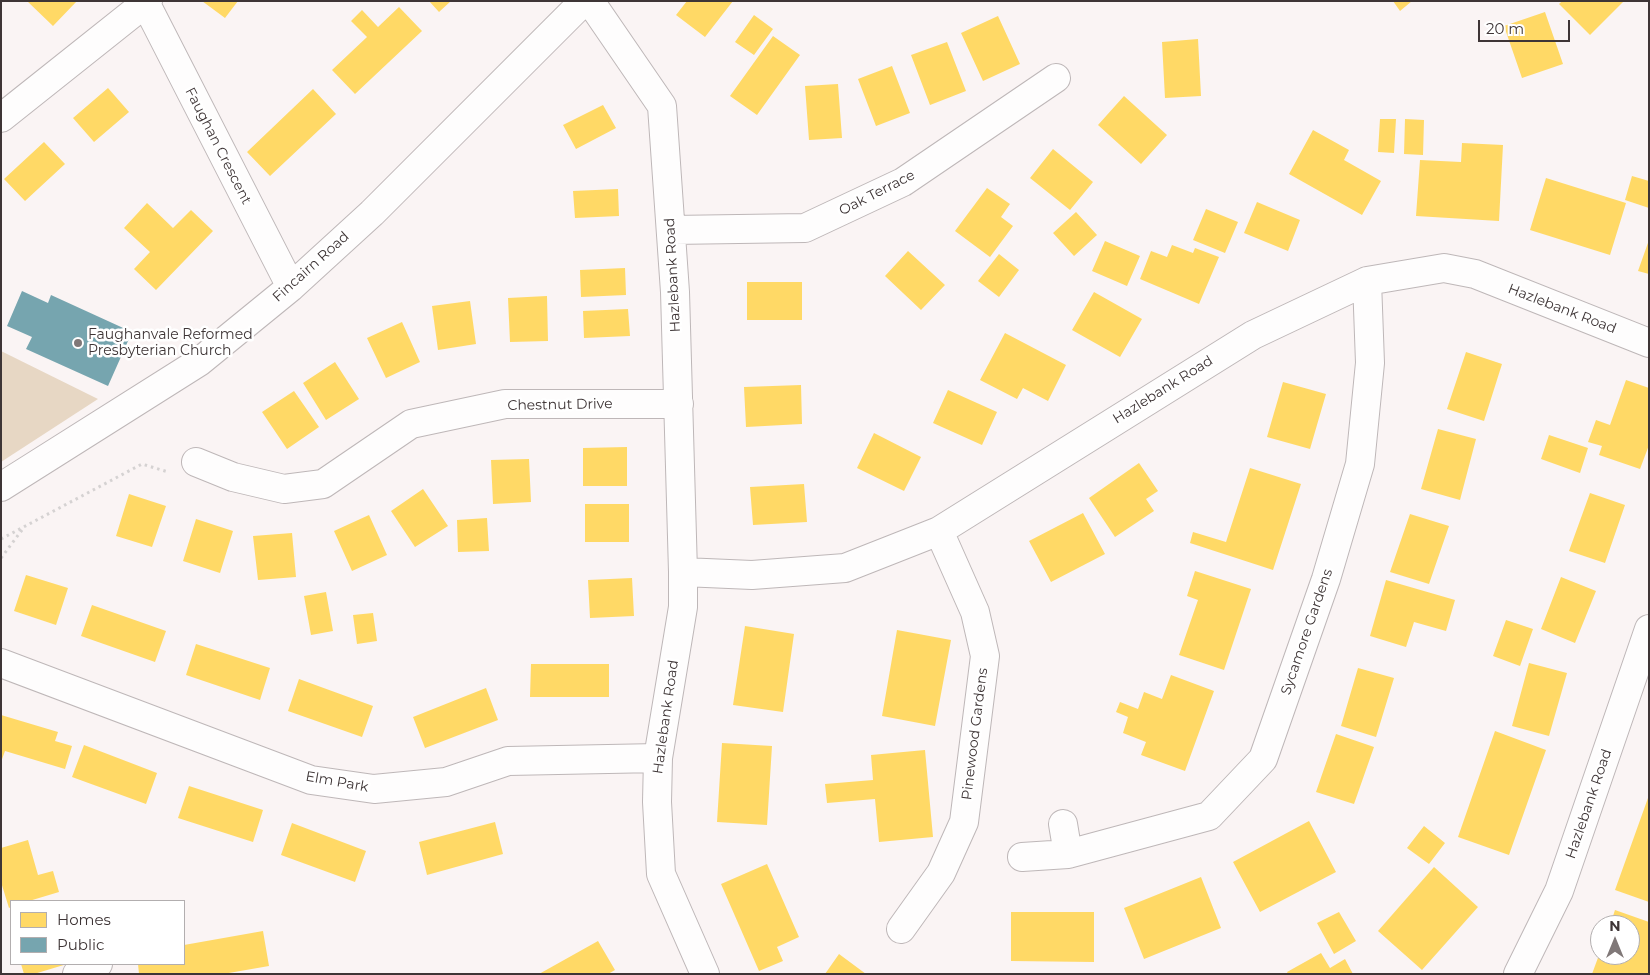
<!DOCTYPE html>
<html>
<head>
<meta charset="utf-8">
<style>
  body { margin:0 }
  #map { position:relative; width:1650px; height:975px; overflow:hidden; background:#faf4f4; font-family:Montserrat,sans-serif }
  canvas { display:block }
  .frame { position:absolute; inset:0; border:2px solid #3e3536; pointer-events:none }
  .legend { position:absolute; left:10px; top:900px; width:175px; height:65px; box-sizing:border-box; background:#fff; border:1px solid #b2aeaf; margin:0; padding:6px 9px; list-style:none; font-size:15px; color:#3e3536 }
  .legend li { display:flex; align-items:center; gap:10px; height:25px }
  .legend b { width:25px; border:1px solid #b2aeaf }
  .north { position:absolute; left:1590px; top:915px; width:50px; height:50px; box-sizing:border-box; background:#fff; border:1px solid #b2aeaf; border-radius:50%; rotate:0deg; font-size:14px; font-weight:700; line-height:20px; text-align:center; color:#3e3536 }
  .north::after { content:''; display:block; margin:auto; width:18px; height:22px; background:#807878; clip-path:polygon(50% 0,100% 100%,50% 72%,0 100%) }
  .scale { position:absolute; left:1478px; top:20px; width:92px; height:22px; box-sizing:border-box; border:2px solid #3e3536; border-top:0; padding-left:6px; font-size:15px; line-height:18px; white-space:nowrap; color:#3e3536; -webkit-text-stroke:4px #fff; paint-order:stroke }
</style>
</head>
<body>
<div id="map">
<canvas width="1650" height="975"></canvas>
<div class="frame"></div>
<ul class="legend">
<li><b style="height:14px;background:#ffd966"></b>Homes</li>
<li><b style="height:14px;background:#76a5af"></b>Public</li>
</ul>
<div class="north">N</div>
<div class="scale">20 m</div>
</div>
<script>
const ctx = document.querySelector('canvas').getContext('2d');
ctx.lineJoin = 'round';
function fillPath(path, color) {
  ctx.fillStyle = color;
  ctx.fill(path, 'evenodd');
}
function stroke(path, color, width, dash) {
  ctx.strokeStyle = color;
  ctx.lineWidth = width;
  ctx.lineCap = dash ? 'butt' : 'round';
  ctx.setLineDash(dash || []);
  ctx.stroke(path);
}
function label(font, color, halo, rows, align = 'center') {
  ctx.font = font + ' Montserrat,sans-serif';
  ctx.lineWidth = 5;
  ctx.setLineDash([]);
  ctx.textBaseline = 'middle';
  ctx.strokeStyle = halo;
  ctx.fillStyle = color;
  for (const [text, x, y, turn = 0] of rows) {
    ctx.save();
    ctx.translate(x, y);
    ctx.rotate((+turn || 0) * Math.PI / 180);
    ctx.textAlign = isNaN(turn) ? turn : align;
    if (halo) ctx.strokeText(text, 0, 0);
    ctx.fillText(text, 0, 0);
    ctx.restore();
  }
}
fillPath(new Path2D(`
  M1,351l97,48 -97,63z`), '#e7d7c4');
fillPath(new Path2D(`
  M27,1h50l-24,25z
  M202,1h36l-13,17z
  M429,1h22l-12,11z
  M687,1h46l-28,36 -29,-22z
  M1393,1h19l-12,10z
  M1562,1h62l-34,34 -31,-31z
  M399,7l23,24 -67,63 -23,-24 35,-33 -16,-16 11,-11 16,17z
  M1545,12l18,52 -41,14 -18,-52z
  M754,15l19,14 -19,26 -19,-13z
  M998,16l22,48 -37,17 -22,-48z
  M773,36l27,19 -43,60 -27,-19z
  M1198,39l3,57 -36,2 -3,-56z
  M947,42l19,49 -36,14 -19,-50z
  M892,66l18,47 -34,13 -18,-47z
  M838,84l4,54 -33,2 -4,-54z
  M108,88l21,24 -35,30 -21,-24z
  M313,89l23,25 -66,62 -23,-24z
  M1124,96l43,39 -26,29 -43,-39z
  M603,105l13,23 -40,21 -13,-24z
  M1380,119h16l-2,34 -16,-1z
  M1405,119l19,1 -1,35 -19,-1z
  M1313,130l36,20 -5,10 37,21 -19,34 -73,-41z
  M44,142l21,22 -40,37 -21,-22z
  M1462,143l41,2 -4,76 -83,-5 4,-56 41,2z
  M1053,149l40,33 -23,28 -40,-32z
  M1632,176l17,5v27l-24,-8z
  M1546,178l80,25 -16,52 -80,-25z
  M987,188l23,16 -9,13 12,9 -23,31 -35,-26z
  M618,189l1,27 -44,2 -2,-27z
  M1257,202l43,18 -12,31 -44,-18z
  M147,203l26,25 18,-18 22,21 -57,59 -22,-21 16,-17 -26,-24z
  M1206,209l32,13 -13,31 -32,-13z
  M1076,212l21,23 -23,21 -21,-23z
  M1649,240v34l-11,-3z
  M1105,241l35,15 -13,30 -35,-15z
  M1172,245l21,8 2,-5 24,9 -20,47 -59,-25 11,-28 16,6z
  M908,251l37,34 -24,25 -36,-34z
  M999,254l20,16 -20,27 -21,-16z
  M625,268l1,27 -45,2 -1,-27z
  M747,282h55v38h-55z
  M1094,292l48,27 -22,38 -48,-27z
  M547,296l1,45 -38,1 -2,-44z
  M470,301l6,43 -38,6 -6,-44z
  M628,309l2,27 -46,2 -1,-27z
  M402,322l18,40 -34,16 -19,-40z
  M1005,333l61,32 -18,36 -25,-13 -6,11 -37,-19z
  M1466,352l36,12 -18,57 -37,-12z
  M335,362l24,37 -33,21 -23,-37z
  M1626,380l23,8v57l-9,24 -41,-14 3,-9 -14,-4 8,-22 14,5z
  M1283,382l43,12 -16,55 -43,-12z
  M801,385l1,39 -56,3 -2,-40z
  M948,390l49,22 -15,33 -49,-22z
  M294,391l25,36 -32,22 -25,-37z
  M1438,429l38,10 -16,61 -39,-11z
  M874,433l47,24 -17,34 -47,-23z
  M1549,435l39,13 -8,25 -39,-14z
  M627,447v39h-44v-38z
  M529,459l2,43 -38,2 -2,-44z
  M1139,463l19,28 -12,8 8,12 -39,26 -26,-39z
  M1250,468l51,16 -28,86 -83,-27 3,-11 33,10z
  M804,484l3,38 -54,3 -3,-38z
  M423,489l25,37 -33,21 -24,-36z
  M1590,493l35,12 -20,58 -36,-12z
  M129,494l37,12 -14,41 -36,-11z
  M585,504h44v38h-44z
  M1083,513l22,41 -54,28 -22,-41z
  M1410,514l39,12 -20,58 -39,-12z
  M369,515l18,40 -35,16 -18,-40z
  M487,518l2,33 -31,1 -1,-32z
  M196,519l37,12 -13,42 -37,-12z
  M292,533l4,44 -38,3 -5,-44z
  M1195,571l56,18 -27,81 -45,-15 19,-55 -11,-4z
  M26,575l42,13 -12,37 -42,-14z
  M1561,577l35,14 -21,52 -34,-14z
  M632,578l2,38 -44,2 -2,-38z
  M1386,580l69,20 -9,31 -32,-9 -8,25 -36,-11z
  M326,592l7,39 -22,4 -7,-39z
  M92,605l74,26 -11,31 -74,-26z
  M373,613l4,28 -20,3 -4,-29z
  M1506,620l27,9 -13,37 -27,-10z
  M745,626l49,8 -11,78 -50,-7z
  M897,630l54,10 -16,86 -53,-10z
  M196,644l74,24 -10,32 -74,-25z
  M1529,663l38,10 -18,63 -37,-10z
  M531,664h78v33h-79z
  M1358,668l36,10 -18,59 -35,-11z
  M1171,675l43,16 -29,80 -44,-16 5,-13 -23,-9 5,-16 -12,-5 4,-10 18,7 6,-17 18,7z
  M299,679l74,27 -11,31 -74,-26z
  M486,688l12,32 -73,28 -12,-31z
  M1,715l57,17 -3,9 17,5 -7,23 -60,-18 -4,11z
  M1495,731l51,19 -37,105 -51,-18z
  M1336,734l38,13 -20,57 -38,-12z
  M722,743l50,3 -5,79 -50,-3z
  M84,745l73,28 -11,31 -74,-27z
  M925,750l8,87 -54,5 -4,-43 -48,4 -2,-19 48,-4 -2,-25z
  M189,786l74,24 -10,32 -75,-24z
  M1648,798h1v104l-34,-12z
  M1309,821l27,51 -76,40 -27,-50z
  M495,822l8,32 -76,21 -8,-33z
  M292,823l74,28 -11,31 -74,-27z
  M1424,826l21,17 -16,21 -22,-16z
  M28,840l10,35 15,-4 6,21 -30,9h-18v6l-2,1 -8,-26v-34z
  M767,864l32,73 -22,10 6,14 -24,10 -38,-87z
  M1434,867l44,40 -56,63 -44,-39z
  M1201,877l20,51 -77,31 -20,-51z
  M1615,910l34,12v52h-57l7,-19h31v-30h-20z
  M1011,912h83v50l-83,-1z
  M1339,912l17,29 -22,13 -17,-31z
  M263,931l6,35 -46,8h-84l-1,-10h46v-19z
  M598,941l17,29 -7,4h-69z
  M1321,953l9,15 15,-9 8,15h-65l-1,-2z
  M839,954l27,20h-41z
  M21,964h46l-33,10h-10z`), '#ffd966');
fillPath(new Path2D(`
  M22,291l26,12 3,-8 81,37 -24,54 -82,-37 6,-12 -25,-11z`), '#76a5af');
const minor = new Path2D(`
  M590,1l72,105 13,186 8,280v35l-25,151 -1,44 4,72 44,100
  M146,4l145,283
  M1,118l147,-117
  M672,230l133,-2 98,-46 153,-104
  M196,462l37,15 51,12 39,-5 88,-60 94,-20h174
  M1,487l198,-125 92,-75 81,-74 212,-212
  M683,572l69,3 93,-7 94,-37 314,-196 114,-54 77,-13 31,6 174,69
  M1,663l310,117 63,9 72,-7 62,-21 150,-3
  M1063,824l5,30
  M1022,857l46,-3 141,-38 54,-57 63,-180 34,-115 10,-101 -3,-82
  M901,929l40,-56 23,-51 21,-166 -10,-44 -36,-81
  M77,974l21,-10
  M1518,974l41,-83 90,-262`);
stroke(minor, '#beb7b8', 30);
stroke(new Path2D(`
  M1,539l141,-75 26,8
  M1,558l21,-28`), '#d5d2d2', 3, [2.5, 4]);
stroke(minor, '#fefdfd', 28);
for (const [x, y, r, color] of [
  [78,343,5,"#807878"]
]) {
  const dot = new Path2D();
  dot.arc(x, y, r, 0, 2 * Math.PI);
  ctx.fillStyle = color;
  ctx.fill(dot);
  stroke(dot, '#fff', 2);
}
label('14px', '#3e3536', '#fff', [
  ["Faughan Crescent",218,146,63],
  ["Oak Terrace",877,193,-27],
  ["Fincairn Road",311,267,-42],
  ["Hazlebank Road",673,275,-93],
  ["Hazlebank Road",1562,309,21],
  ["Hazlebank Road",1163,390,-32],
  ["Chestnut Drive",560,405,-1],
  ["Sycamore Gardens",1307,632,-71],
  ["Hazlebank Road",666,717,-82],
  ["Pinewood Gardens",975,734,-83],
  ["Elm Park",337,782,10],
  ["Hazlebank Road",1589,804,-71]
]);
label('14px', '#3e3536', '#fff', [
  ["Faughanvale Reformed",88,335],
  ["Presbyterian Church",88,351]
], 'left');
</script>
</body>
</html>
